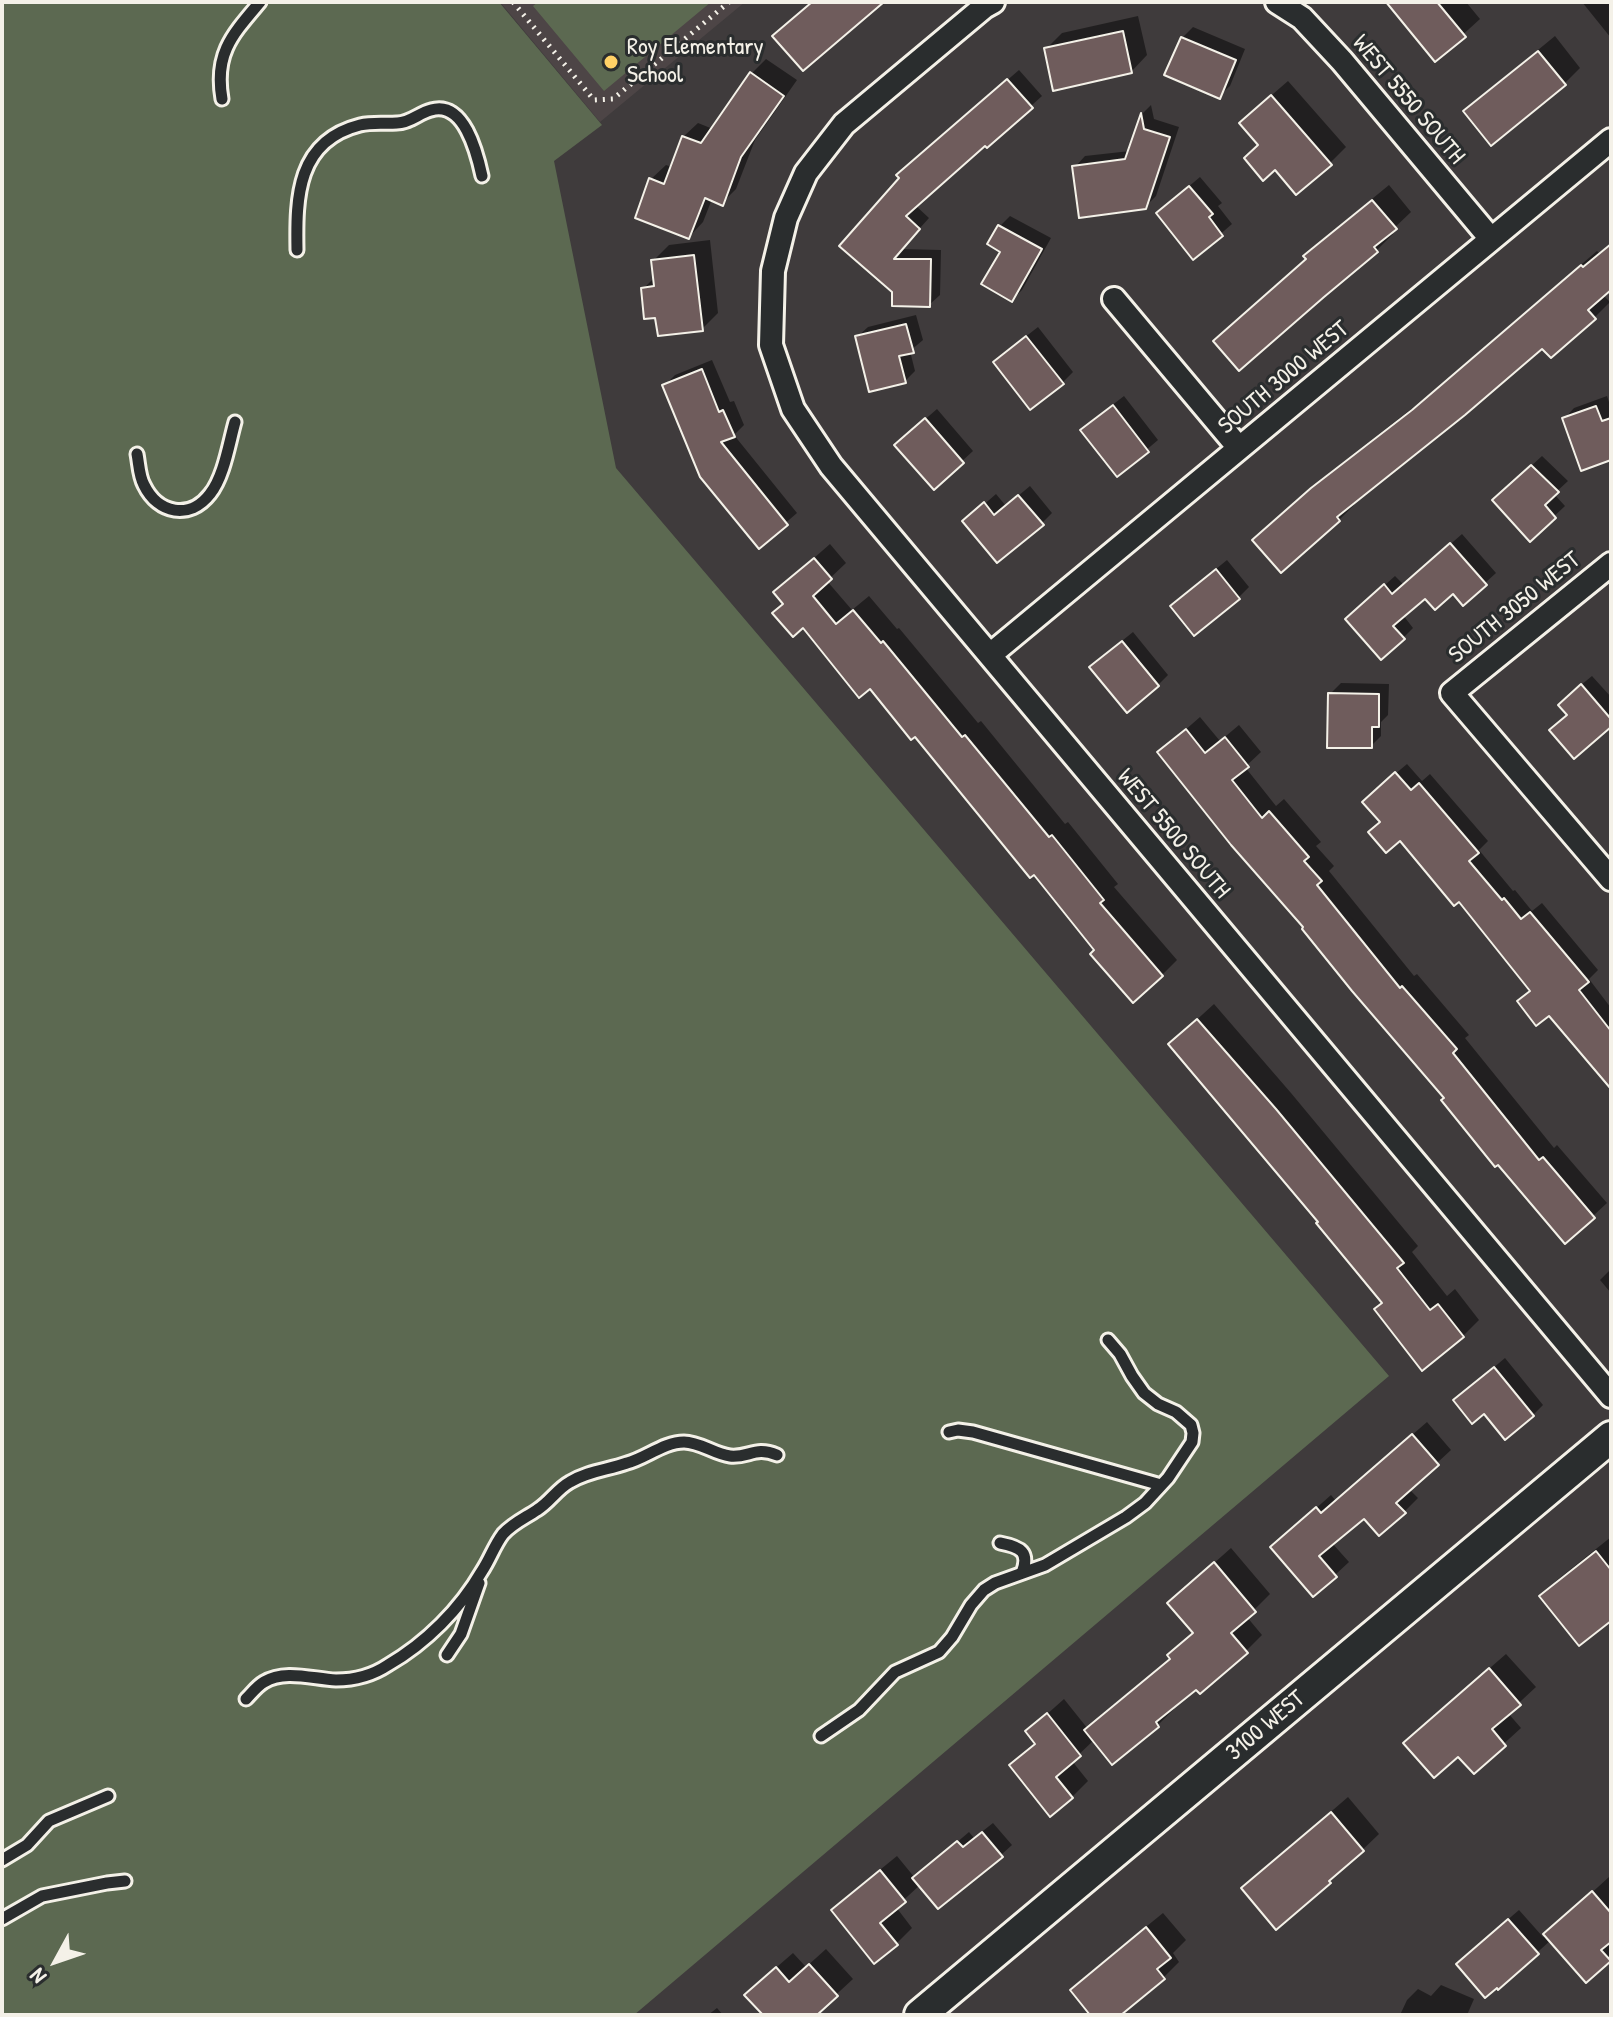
<!DOCTYPE html>
<html>
<head>
<meta charset="utf-8">
<style>
  body { margin:0 }
  #map { position:relative; width:1613px; height:2017px; overflow:hidden; background:#3f3b3c; font-family:"Patrick Hand",sans-serif }
  canvas { display:block }
  .frame { position:absolute; inset:0; border:4px solid #f4f1e8; pointer-events:none }
  .north { position:absolute; left:16px; top:1921px; width:80px; height:80px; -webkit-text-stroke:6px #2a2d2e; paint-order:stroke; rotate:230deg; font-size:22px; font-weight:700; line-height:32px; text-align:center; color:#f4f1e8 }
  .north::after { content:''; display:block; margin:auto; width:28px; height:36px; background:#f4f1e8; clip-path:polygon(50% 0,100% 100%,50% 72%,0 100%) }
</style>
</head>
<body>
<div id="map">
<canvas width="1613" height="2017"></canvas>
<div class="frame"></div>
<div class="north">N</div>
</div>
<script>
const ctx = document.querySelector('canvas').getContext('2d');
ctx.lineJoin = 'round';
function fillPath(path, color) {
  ctx.fillStyle = color;
  ctx.fill(path, 'evenodd');
}
function stroke(path, color, width, dash) {
  ctx.strokeStyle = color;
  ctx.lineWidth = width;
  ctx.lineCap = dash ? 'butt' : 'round';
  ctx.setLineDash(dash || []);
  ctx.stroke(path);
}
function label(font, color, halo, rows, align = 'center') {
  ctx.font = font + ' "Patrick Hand",sans-serif';
  ctx.lineWidth = 6;
  ctx.setLineDash([]);
  ctx.textBaseline = 'middle';
  ctx.strokeStyle = halo;
  ctx.fillStyle = color;
  for (const [text, x, y, turn = 0] of rows) {
    ctx.save();
    ctx.translate(x, y);
    ctx.rotate((+turn || 0) * Math.PI / 180);
    ctx.textAlign = isNaN(turn) ? turn : align;
    if (halo) ctx.strokeText(text, 0, 0);
    ctx.fillText(text, 0, 0);
    ctx.restore();
  }
}
fillPath(new Path2D(`
  M500,2h245l-145,120z`), '#4d4546');
fillPath(new Path2D(`
  M2,2h497l103,123 -48,36 62,307 773,908 -755,639h-632z
  M538,2h173l-107,89 -71,-85z`), '#5c6951');
fillPath(new Path2D(`
  M1388,2h78l14,17 -45,41z
  M1582,2h29v36z
  M1138,16l9,39 -16,17 -85,-23 16,-16z
  M1193,27l52,22 -15,37 -11,10 -37,-58z
  M1555,36l25,32 -16,16 -98,27 16,-15z
  M766,59l31,21 -42,60 -19,49 -14,14 -10,-4 -9,23 -14,15 -38,-58 15,-14 6,2 11,-30 15,-14 15,6 39,-56z
  M1019,70l23,26 -55,50 -2,-3 -70,62 14,13 -28,31 40,1 -1,45 -11,10 -35,-14 -52,-46 59,-67 8,-13z
  M1288,81l58,66 -16,16 -70,-19 -2,-37z
  M1151,105l3,14 25,8 -23,69 -11,11 -70,-40 10,-11 45,-5 12,-37z
  M1200,177l22,26 -4,3 14,18 -38,33 -25,-54z
  M1389,185l22,27 -21,20 3,2 -16,16 -55,45 -107,46 93,-83 -2,-2 16,-16z
  M1010,216l41,22 -29,52 -10,10 -10,-49 -2,-25z
  M710,240l8,73 -16,16 -45,-13 -14,-27 12,-12 -2,-16 16,-16z
  M1611,243v45l-8,7 7,7 -16,16 -52,28 -190,157 2,2 -15,15 -69,5 59,-52 100,-78 168,-144 2,2z
  M916,315l7,25 -13,11 5,20 -10,10 -48,-44 11,-10z
  M1038,327l35,45 -10,10 -57,-30z
  M712,360l18,42 4,-1 10,24 -10,10 63,78 -38,33 -95,-160 11,-11z
  M1124,396l34,44 -40,34 -25,-54z
  M1607,396l4,12v50l-47,-39 10,-11z
  M937,409l36,42 -39,36 -27,-52z
  M1542,456l26,25 -14,13 11,12 -35,33 -25,-49z
  M1030,486l22,27 -10,10 -77,-2 31,-27 10,12z
  M1462,534l34,39 -33,30 -10,-11 -28,4 -22,19 10,13 -10,10 -45,-29 37,-33 9,9z
  M830,544l16,19 -19,18 25,29 17,-14 28,33 2,-1 79,95 3,-2 84,103 3,-2 50,62 -4,3 63,73 -15,15 -65,-25 -63,-78 -118,-138 -141,-142z
  M1227,560l22,27 -10,10 -56,-1z
  M1133,632l35,43 -10,10 -56,-28z
  M1592,676l19,21v27l-42,-10 1,-20z
  M1341,683l48,1 -1,31 -7,7v14l-10,10 -41,-52z
  M1200,717l20,24 19,-16 22,27 -16,15 31,39 8,-7 37,43 -5,4 18,20 -5,5 85,105 3,-2 52,61 -4,3 89,110 3,-3 50,58 -41,38 -262,-312 -144,-177z
  M1407,764l15,17 8,-7 58,67 -9,9 34,41 2,-1 17,21 10,-8 56,67 -9,9 22,29v78l-151,-187 -78,-77 -7,-31z
  M1214,1004l77,89 127,153 -6,6 35,44 8,-7 24,31 -16,16 -40,32 -39,-66 -214,-258z
  M1611,1269v24l-11,-13z
  M1505,1358l38,47 -10,10 -78,-15z
  M1427,1422l24,28 -42,39 9,9 -14,14 -40,4 -32,27 17,19 -14,13 -48,-41 44,-39 5,6z
  M1611,1537v81l-69,-22 15,-16z
  M1231,1548l39,46 -23,23 15,18 -16,16 -50,36 -24,20 2,2 -16,16 -64,15 -22,21 16,20 -16,16 -61,-32 25,-23 -9,-10 37,-33 24,30 14,-15 69,-56 -2,-3 25,-23 -25,-29z
  M1506,1654l30,33 -28,26 13,15 -47,43 -16,-17 -36,-27z
  M1348,1797l31,37 -50,48 -69,-9z
  M993,1823l19,22 -11,10 -81,30 -24,22 16,21 -16,16 -63,-33 16,-16 48,-39 18,22 54,-46 5,6z
  M1609,1877l2,2v79l-25,22 -35,-40 -52,47 -30,-34 50,-43 24,27z
  M1163,1913l23,27 -13,13 6,9 -16,16 -46,37h-24l-21,-25 16,-16z
  M826,1949l27,30 -39,36h-49l-2,-36 30,-26 13,14z
  M1441,1985l33,14 -7,16h-67l7,-15 11,-11 13,7z
  M717,2008l6,7h-15z`), '#0007');
const building = new Path2D(`
  M812,2h72l-81,69 -31,-35z
  M1386,2h51l29,35 -31,25z
  M1123,31l9,42 -79,18 -9,-43z
  M1181,37l55,23 -16,39 -56,-24z
  M1538,51l28,34 -75,61 -28,-35z
  M750,72l34,24 -43,61 -18,49 -18,-8 -16,41 -54,-21 14,-40 15,6 18,-48 19,7z
  M1007,79l26,29 -46,40 -2,-2 -79,70 14,13 -26,30h37l-1,48 -38,-1v-14l-53,-46 60,-68 -3,-3z
  M1271,95l61,70 -36,30 -21,-25 -12,11 -19,-23 14,-13 -19,-22z
  M1141,113l3,16 26,8 -24,72 -67,9 -7,-52 53,-7z
  M1189,186l24,28 -4,3 14,19 -30,24 -37,-47z
  M1372,200l25,29 -23,18 4,5 -54,45 -85,74 -26,-30 93,-82 -3,-3z
  M998,225l44,24 -30,53 -31,-18 19,-32 -13,-8z
  M1611,244v46l-23,20 8,9 -45,39 -9,-9 -77,66 -128,102 3,4 -59,52 -29,-33 59,-52 101,-78 169,-145 2,2z
  M694,255l9,76 -45,5 -3,-18 -11,1 -3,-31 13,-2 -3,-26z
  M906,324l8,29 -15,3 7,27 -37,9 -14,-56z
  M1026,336l38,48 -34,26 -37,-48z
  M702,369l17,43 4,-2 12,27 -14,5 67,83 -29,24 -59,-72 -38,-92z
  M1113,405l36,47 -32,25 -37,-47z
  M1596,406l6,15 9,-3v42l-30,11 -19,-53z
  M925,418l39,45 -30,27 -40,-45z
  M1531,465l28,27 -14,13 11,13 -26,24 -38,-42z
  M1018,495l26,30 -47,38 -35,-42 22,-19 10,13z
  M1450,543l37,42 -24,21 -10,-12 -18,16 -10,-11 -32,27 12,13 -24,21 -36,-41 39,-35 8,10z
  M814,558l18,21 -19,17 23,28 17,-14 28,33 2,-2 79,96 3,-2 84,102 3,-2 52,65 -4,3 63,73 -30,27 -43,-49 4,-4 -60,-75 -4,3 -115,-141 -4,3 -41,-51 -11,9 -56,-70 -10,9 -21,-24 11,-9 -10,-12z
  M1216,569l24,30 -46,37 -24,-30z
  M1122,641l37,45 -32,27 -38,-46z
  M1581,684l30,35v8l-37,32 -25,-29 18,-15 -9,-10z
  M1328,693l51,1v33h-7v21h-45z
  M1186,729l19,24 20,-16 24,30 -17,13 30,38 7,-7 40,46 -5,4 18,20 -5,4 83,103 2,-2 55,63 -4,4 86,107 4,-3 52,61 -30,26 -67,-79 -3,2 -54,-67 3,-2 -92,-107 -50,-62 1,-2 -72,-82 -74,-93z
  M1395,772l16,18 8,-7 60,70 -10,8 33,39 2,-2 17,21 9,-7 59,70 -10,8 32,41v58l-62,-73 -13,10 -19,-25 13,-10 -71,-89 -5,4 -54,-65 -14,12 -18,-21 12,-10 -18,-20z
  M1197,1019l79,90 128,154 -7,5 33,42 8,-6 26,33 -42,34 -48,-62 8,-6 -66,-80 2,-1 -150,-178z
  M1494,1367l40,49 -29,24 -21,-26 -12,10 -19,-24z
  M1412,1434l27,31 -43,38 10,10 -27,23 -15,-17 -45,37 18,21 -24,20 -43,-50 46,-40 5,6z
  M1596,1551l15,19v51l-32,25 -40,-50z
  M1214,1562l42,50 -25,21 17,20 -48,41 -4,-4 -40,32 3,5 -47,38 -28,-35 86,-71 -3,-4 26,-22 -26,-30z
  M1489,1668l32,37 -29,24 14,17 -32,28 -16,-17 -24,21 -31,-35z
  M1047,1713l34,43 -25,21 17,21 -23,19 -41,-52 26,-21 -10,-13z
  M1331,1812l33,39 -35,30 2,2 -55,47 -35,-42z
  M982,1832l21,25 -65,52 -26,-31 45,-37 6,6z
  M880,1870l26,32 -26,21 18,22 -24,19 -43,-54z
  M1592,1891l19,22v29l-10,8 10,11 -25,22 -43,-49z
  M1508,1919l31,35 -41,36 -1,-2 -12,10 -29,-34z
  M1146,1927l25,31 -14,11 8,10 -44,36h-31l-20,-25z
  M809,1964l29,32 -21,19h-54l-19,-20 32,-28 13,15z`);
fillPath(building, '#6f5c5c');
stroke(building, '#f4f1e8', 2);
const lane = new Path2D(`
  M222,99c-8,-46 11,-65 38,-97
  M297,250c-1,-53 0,-109 63,-125 13,-3 24,-1 37,-2 13,0 22,-10 34,-13 33,-10 46,43 51,66
  M137,454c2,10 2,22 7,31 14,29 46,35 66,9 14,-17 19,-51 25,-72
  M949,1432l9,-2 15,2 188,53
  M1000,1543c21,4 30,9 22,30
  M447,1655l14,-21 18,-51
  M246,1699c6,-6 11,-13 18,-17 21,-13 49,-3 72,-2 18,0 37,-5 52,-15 38,-22 72,-56 94,-94 8,-12 12,-25 21,-37 10,-11 22,-16 34,-24 13,-8 20,-21 33,-28 18,-11 37,-12 57,-19 19,-5 37,-21 57,-21 16,0 30,12 46,14 19,2 25,-10 47,-1
  M821,1736l38,-26 36,-38 44,-20 13,-15 19,-32 13,-15 11,-7 50,-18 81,-48 19,-14 23,-25 24,-36 1,-9 -2,-8 -15,-13 -18,-8 -14,-11 -12,-17 -12,-22 -12,-14
  M2,1860l25,-15 22,-24 59,-25
  M2,1919l40,-23 65,-13 18,-2`);
const street = new Path2D(`
  M993,2l-9,5 -140,117 -38,49 -20,45 -13,53 -2,74 22,64 38,57 780,930
  M1277,2l25,16 40,43 149,178
  M1114,299l125,149
  M1611,564l-159,129 159,186
  M990,655l621,-515`);
const secondary = new Path2D(`
  M920,2015l691,-578`);
stroke(lane, '#f4f1e8', 17);
stroke(street, '#f4f1e8', 28);
stroke(secondary, '#f4f1e8', 36);
stroke(new Path2D(`
  M513,2l81,98 19,-1 116,-97`), '#f4f1e8', 5, [2, 6]);
stroke(lane, '#2a2d2e', 11);
stroke(street, '#2a2d2e', 22);
stroke(secondary, '#2a2d2e', 30);
for (const [x, y, r, color] of [
  [611,62,8,"#ffd166"]
]) {
  const dot = new Path2D();
  dot.arc(x, y, r, 0, 2 * Math.PI);
  ctx.fillStyle = color;
  ctx.fill(dot);
  stroke(dot, '#2a2d2e', 3);
}
label('24px', '#f4f1e8', '#2a2d2e', [
  ["Roy Elementary",627,48],
  ["School",627,76]
], 'left');
label('24px', '#f4f1e8', '#2a2d2e', [
  ["WEST 5550 SOUTH",1408,100,50],
  ["SOUTH 3000 WEST",1284,378,-40],
  ["SOUTH 3050 WEST",1515,608,-39],
  ["WEST 5500 SOUTH",1173,834,50],
  ["3100 WEST",1266,1726,-40]
]);
</script>
</body>
</html>
